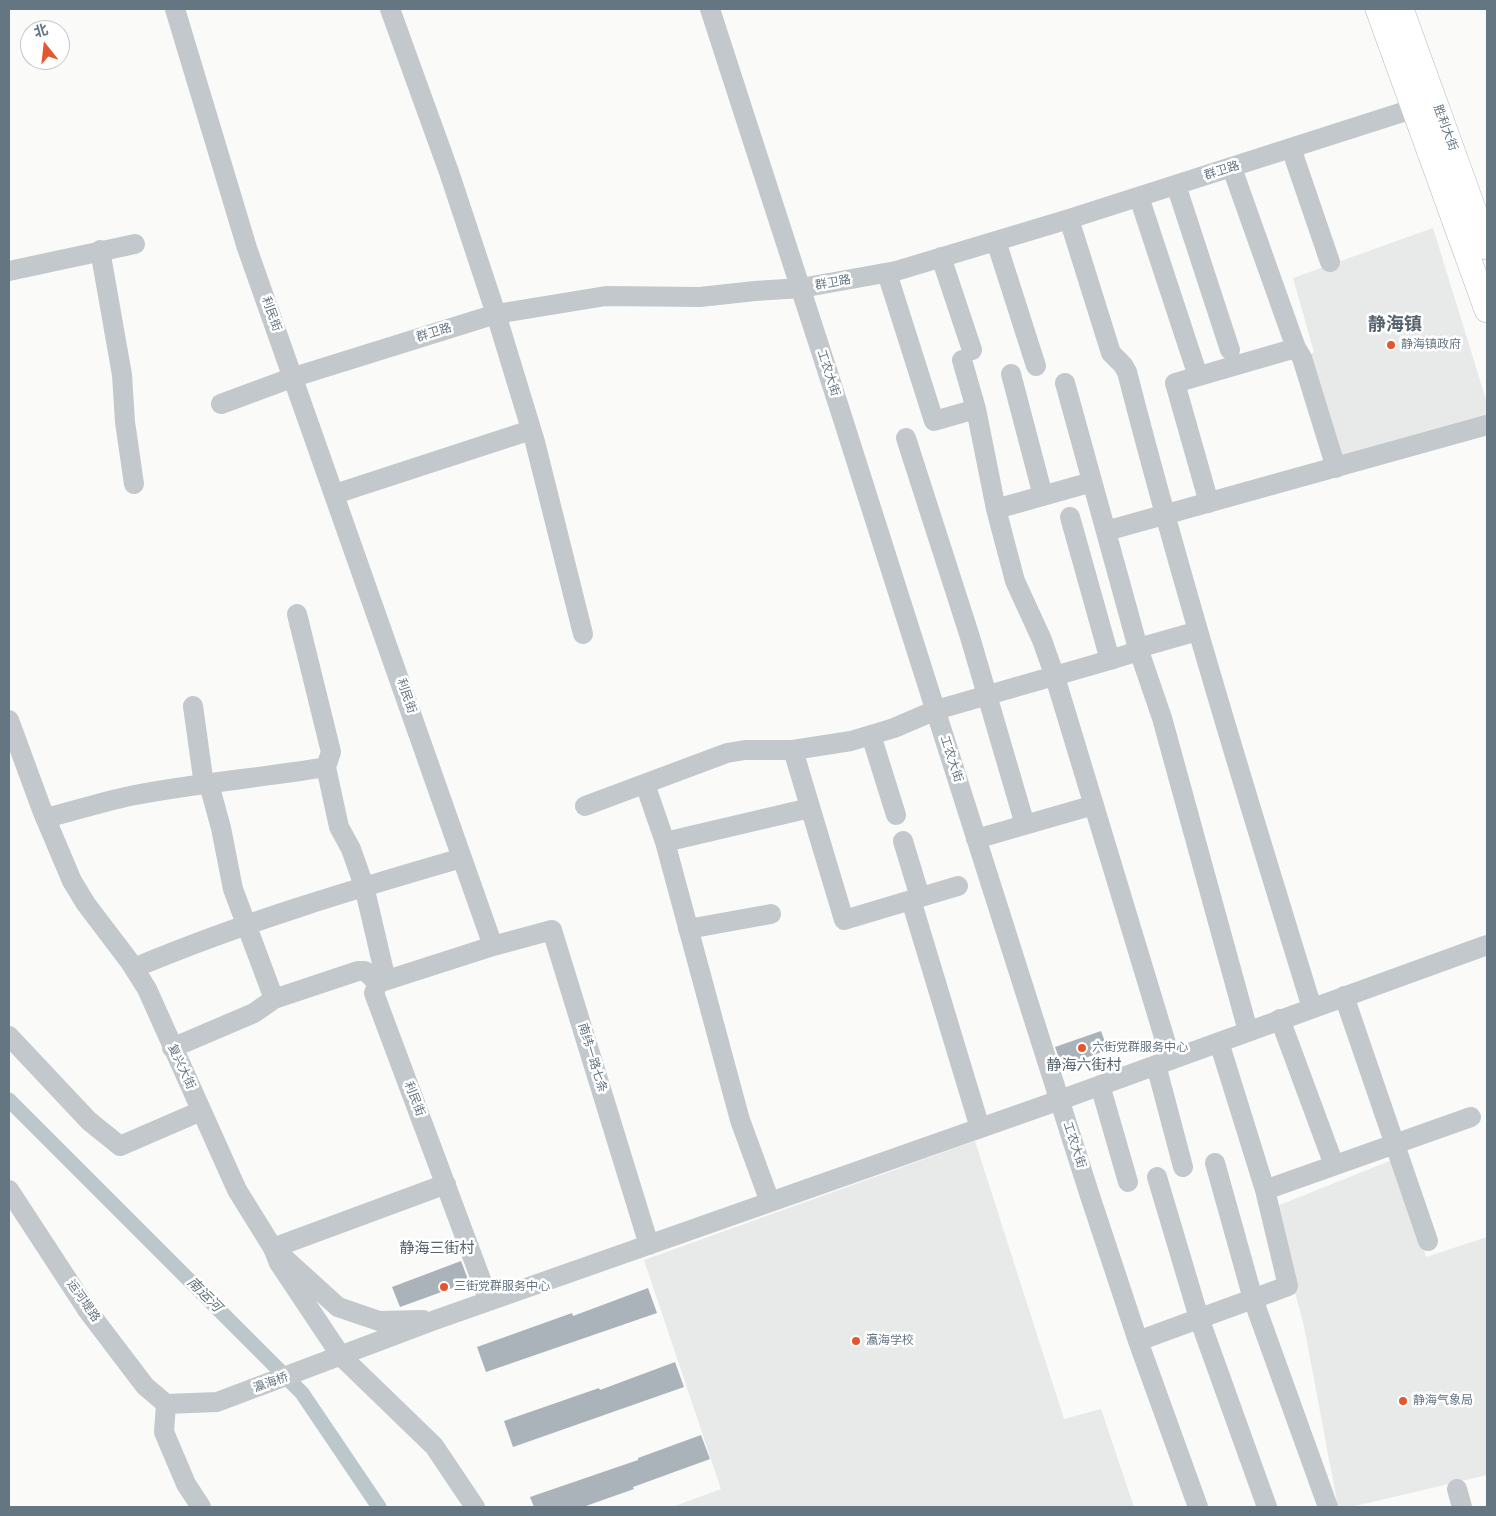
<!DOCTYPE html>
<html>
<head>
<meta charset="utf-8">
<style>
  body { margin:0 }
  #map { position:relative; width:1496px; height:1516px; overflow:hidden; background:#fafaf8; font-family:"Varela Round","Noto Sans SC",sans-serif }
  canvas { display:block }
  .frame { position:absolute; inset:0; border:10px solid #657683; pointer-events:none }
  .north { position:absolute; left:20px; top:20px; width:50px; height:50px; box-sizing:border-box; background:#fff; border:1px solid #c1c8cd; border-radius:50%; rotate:344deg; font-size:14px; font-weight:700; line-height:20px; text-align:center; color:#657683 }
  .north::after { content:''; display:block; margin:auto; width:18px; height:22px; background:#e4572e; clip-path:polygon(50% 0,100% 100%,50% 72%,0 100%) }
</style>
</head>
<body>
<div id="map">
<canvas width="1496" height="1516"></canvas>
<div class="frame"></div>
<div class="north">北</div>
</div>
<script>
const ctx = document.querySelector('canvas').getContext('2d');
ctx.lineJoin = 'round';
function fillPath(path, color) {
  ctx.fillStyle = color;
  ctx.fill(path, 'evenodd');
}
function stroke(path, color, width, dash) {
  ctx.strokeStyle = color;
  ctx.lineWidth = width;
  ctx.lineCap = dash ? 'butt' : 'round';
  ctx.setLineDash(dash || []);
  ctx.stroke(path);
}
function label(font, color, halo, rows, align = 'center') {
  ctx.font = font + ' "Varela Round","Noto Sans SC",sans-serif';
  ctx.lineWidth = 5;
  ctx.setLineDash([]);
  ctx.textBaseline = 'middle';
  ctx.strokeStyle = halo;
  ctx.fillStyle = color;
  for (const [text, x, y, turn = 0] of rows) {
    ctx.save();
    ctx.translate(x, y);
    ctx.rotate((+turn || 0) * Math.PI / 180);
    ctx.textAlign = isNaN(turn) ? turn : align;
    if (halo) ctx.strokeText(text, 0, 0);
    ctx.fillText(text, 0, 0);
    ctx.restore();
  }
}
fillPath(new Path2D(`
  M1433,228l54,175v17l-146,43 -33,-107 6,-4 -21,-74z
  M975,1141l89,278 37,-10 33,98h-462l49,-18 -77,-229z
  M1392,1160l26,70 8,27 61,-20v238l-136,32h-13l-34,-181 -32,-118z`), '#e8e9e9');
stroke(new Path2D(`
  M9,1100l293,293 77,114`), '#bbc7cb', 15);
fillPath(new Path2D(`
  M1101,1031l7,19 -46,16 -7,-19z
  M461,1261l8,21 -69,25 -8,-20z
  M648,1288l9,25 -171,59 -9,-25 95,-34 1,3z
  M675,1362l9,25 -171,60 -9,-26 95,-33 1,2z
  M701,1435l9,24 -77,28 1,2 -51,18h-49l-4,-10 108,-37v-2z`), '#aab3b9');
const major = new Path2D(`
  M1378,9l109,301
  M1401,9l86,238`);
stroke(major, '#b5babe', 26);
stroke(new Path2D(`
  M175,9l72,239 246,698 -115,37 -4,10 115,308
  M390,9l59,163 47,142 39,128 48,192
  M710,9l130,401 250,786 48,145 60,166
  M1291,148l39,114
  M1232,168l64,180 6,10 34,110
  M1176,185l54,165
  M1139,197l56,170
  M1069,219l42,134 12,12 4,7c55,214 120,425 185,636
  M996,241l40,125
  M100,250l22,125 3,47 9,62
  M941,257l31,93
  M9,271l126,-27
  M887,273l47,148 42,-12
  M962,360l14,49 20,100 19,72 27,59 13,37 116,383
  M1011,374l32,122
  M1065,383l73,265 24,70 86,313
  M221,404l73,-27 202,-63 110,-18 94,1 55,-6 46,-3 95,-17 173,-52 359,-115
  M906,438l64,199 55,188
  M335,494l196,-64
  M1209,503l-34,-120 121,-35
  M996,509l96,-27
  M1070,517l40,143
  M1106,531l381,-106
  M297,614l34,138 -5,15 13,60 12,22 13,37 22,94
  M193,706l11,79
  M9,720l33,90 30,71 14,23 44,58 17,27 90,201 36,58 65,59 41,14 44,-1
  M871,735l25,80
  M793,750l51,170 114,-34
  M209,784l12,44 12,61 41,110
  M645,784l20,58 75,278 30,82
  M585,806l142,-53 18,-3h48l58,-9 43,-13 42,-18 174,-50 19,-6 9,-6 60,-17
  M46,818c28,-7 56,-16 84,-22 65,-13 131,-18 196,-29
  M976,839l118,-34
  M903,841l17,56
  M665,842l145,-34
  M911,900l69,228
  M688,929l83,-15
  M493,946l59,-16 97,315
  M134,968c107,-45 217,-78 328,-110
  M1344,996l84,245
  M1280,1019l54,146
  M9,1036l80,85 31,25 81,-35
  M172,1048l82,-35 20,-14 84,-28h7l13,12
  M1156,1065l27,102
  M1100,1085l28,97
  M1215,1163l38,136 75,208
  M1157,1177l42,141 68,189
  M446,1184l-173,64 6,15 62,93 93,90 41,61
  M9,1190l79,121 57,75 21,18 51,-2 218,-82 625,-220 427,-155
  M1265,1190l206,-73
  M1138,1341l150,-55 -23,-96 -46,-148
  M166,1404l-2,28 22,52 15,23
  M1457,1489l5,18`), '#c3c8cc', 20);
stroke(major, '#fff', 25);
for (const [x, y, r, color] of [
  [1391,345,5,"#e4572e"],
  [1082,1048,5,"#e4572e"],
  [444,1287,5,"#e4572e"],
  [856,1341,5,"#e4572e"],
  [1403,1401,5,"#e4572e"]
]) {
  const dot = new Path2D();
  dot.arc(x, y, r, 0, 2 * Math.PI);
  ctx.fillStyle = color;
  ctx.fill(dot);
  stroke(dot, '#fff', 2);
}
label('12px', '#657683', '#fff', [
  ["胜利大街",1445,128,70],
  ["群卫路",1222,171,-18],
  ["群卫路",833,283,-10],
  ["利民街",271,314,70],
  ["群卫路",434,333,-17],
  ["工农大街",828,373,72],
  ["利民街",406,696,71],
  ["工农大街",951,759,72],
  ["南纬一路七条",592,1058,73],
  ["复兴大街",181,1067,65],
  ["利民街",414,1099,69],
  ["工农大街",1074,1145,72],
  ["运河堤路",83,1301,55],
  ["瀛海桥",271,1383,-20]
]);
label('12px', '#657683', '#fff', [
  ["静海镇政府",1401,345],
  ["六街党群服务中心",1092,1048],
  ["三街党群服务中心",454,1287],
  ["瀛海学校",866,1341],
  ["静海气象局",1413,1401]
], 'left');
label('italic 14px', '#60757c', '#fff', [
  ["南运河",204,1295,45]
]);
label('15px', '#57646e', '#fff', [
  ["静海六街村",1084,1066],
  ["静海三街村",437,1249]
]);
label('bold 18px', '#57646e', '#fff', [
  ["静海镇",1395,325]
]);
</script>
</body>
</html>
